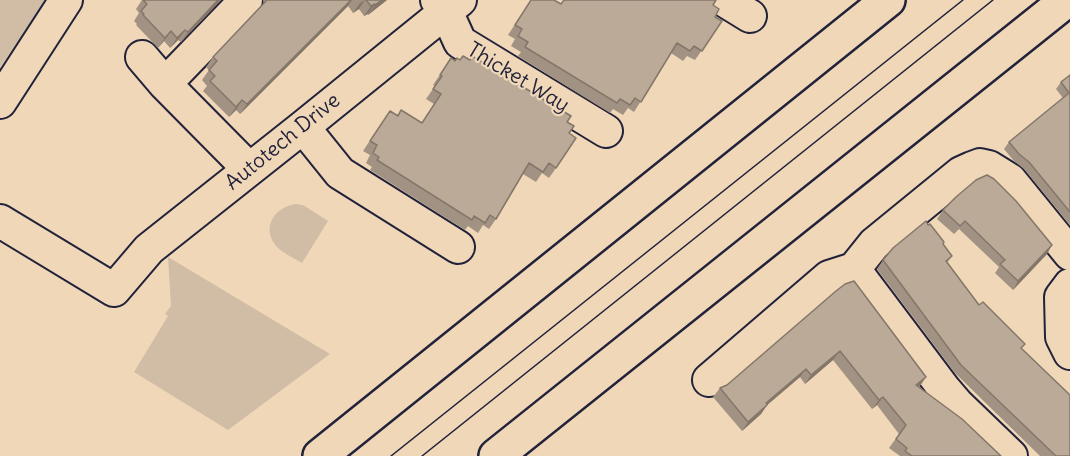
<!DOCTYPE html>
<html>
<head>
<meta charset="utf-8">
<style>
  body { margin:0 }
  canvas { display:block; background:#efd7b7 }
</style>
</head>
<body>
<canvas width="1070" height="456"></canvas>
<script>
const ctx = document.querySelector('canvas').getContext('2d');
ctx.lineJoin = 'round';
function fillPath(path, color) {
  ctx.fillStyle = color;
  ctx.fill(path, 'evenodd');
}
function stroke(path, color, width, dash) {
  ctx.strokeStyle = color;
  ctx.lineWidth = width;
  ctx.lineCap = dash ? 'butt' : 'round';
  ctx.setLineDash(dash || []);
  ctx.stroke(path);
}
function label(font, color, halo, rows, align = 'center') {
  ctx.font = font + ' Delius,sans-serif';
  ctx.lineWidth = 4.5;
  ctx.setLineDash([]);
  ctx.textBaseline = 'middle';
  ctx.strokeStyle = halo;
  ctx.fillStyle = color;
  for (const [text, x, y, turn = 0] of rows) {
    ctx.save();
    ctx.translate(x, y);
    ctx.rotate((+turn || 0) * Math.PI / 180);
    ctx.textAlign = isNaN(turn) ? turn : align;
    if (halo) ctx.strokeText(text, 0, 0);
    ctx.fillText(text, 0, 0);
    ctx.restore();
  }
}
fillPath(new Path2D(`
  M0,0h47l-47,67z
  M295,204l8,1 25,16 -26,42c-8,-5 -18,-9 -25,-16 -16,-18 -4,-39 18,-43z
  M168,257l162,97 -102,76 -94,-58 34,-56 -3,-2 6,-8z`), '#d1bda5');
const minor = new Path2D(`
  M437,0l9,11 14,31 146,89
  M724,0l26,16
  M142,57l23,27 84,85
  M165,84l81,-84
  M0,102l66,-102
  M303,127l37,46 118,74
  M0,221l114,69 35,-41 154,-122 157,-127
  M854,269l20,-25 87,-71 11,-5 8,-3 9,2 21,13 60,74
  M854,269l91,121 12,14 54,52
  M1070,285l-9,12 1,40 8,16
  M709,380l120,-103 25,-8`);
const highway = new Path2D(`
  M320,456l568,-456
  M496,456l571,-456`);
stroke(minor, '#22223b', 36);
stroke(highway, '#22223b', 38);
stroke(minor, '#efd7b7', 32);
stroke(highway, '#efd7b7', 33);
stroke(new Path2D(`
  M391,456l572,-456
  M422,456l571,-456`), '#22223b', 1.5);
fillPath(new Path2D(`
  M142,0h79l-40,42 -3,-2 -8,8 -6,-7 -6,7 -22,-23 1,-1 -3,-3 5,-8 -3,-4z
  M263,0h124l-19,15v-1l-4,2 -5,-7 -6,4 -5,-7 -108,108 -4,-4 -7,7 -26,-26 4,-5 -5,-6 7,-10 -3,-3 7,-10 49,-51 2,-2z
  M531,0l30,4 152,1 2,12 7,4 -27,39 -8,-4 -4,5 -12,-8 -37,59 -6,-4 -5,7 -10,-6 -3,4 -92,-57 3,-4 -10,-6 4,-7 -7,-4z
  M451,58l116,64 2,11 -13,35 -7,10 -7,-5 -6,9 -13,-8 -27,45 -7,10 -6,-4 -5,8 -10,-7 -3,4 -95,-60 2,-3 -6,-4 4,-8 -7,-4 20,-30 14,-6 4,-5 21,13 12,-19 -8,-5 9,-13 -2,-1z
  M1070,75v150l-46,-56 -10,-8 -10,-12 5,-7 54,-44 -7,-9 5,-7z
  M943,210l104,44 -34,36 -18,-17 4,-6 -40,-38 -5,5 -17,-15z
  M943,244l9,12 -5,7 32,42 43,44 48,107h-30l-85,-83 -78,-104 6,-9z
  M836,291l84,95 -2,1 83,69h-101l-11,-8 10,-14 -22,-29 -5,4 -39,-49 -28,24 -5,-7 -33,28 -6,9 -19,17 -29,-34 7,-9 7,-3z`), '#a29283');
fillPath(new Path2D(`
  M218,0h3l-40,42 7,-10z
  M351,0h1l-4,6 -108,108 7,-10z
  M365,0l-6,9 -6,4 7,-10z
  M382,0h5l-19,15 7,-10z
  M375,4l-7,10 -4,2 7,-10z
  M185,30l-7,10 -8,8 7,-10z
  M171,31l-7,10 -6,7 7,-10z
  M242,100l-6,10 -7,7 7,-10z
  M1052,245l-5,9 -34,36 5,-9z
  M840,351l-7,9 -28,24 6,-9z
  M806,369l-6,8 -41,35 7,-9z
  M926,377l-6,9 -10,8 6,-9z
  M883,397l-6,8 -5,4 7,-9z
  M767,405l-6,9 -19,17 6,-9z`), '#84776a');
const building = new Path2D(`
  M143,0h75l-30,32 -3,-2 -8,8 -6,-7 -6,7 -22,-23 1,-1 -3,-3 6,-7z
  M267,0h84l-104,104 -5,-4 -6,7 -26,-26 5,-5 -6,-6 8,-9 -4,-4z
  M366,0h16l-7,5v-1l-4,2z
  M531,0h23l7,4 3,-4h152l-3,5 6,4 -4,8 7,4 -20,30 -8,-5 -4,5 -13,-8 -36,59 -6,-4 -5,7 -10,-6 -3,4 -92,-56 3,-5 -10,-6 4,-7 -7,-4z
  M463,56l7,4 2,-4 99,60 -4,6 7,4 -5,7 7,5 -20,30 -7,-5 -6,9 -14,-9 -33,56 -6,-4 -5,8 -11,-7 -2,4 -95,-60 2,-3 -6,-4 4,-8 -7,-4 20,-30 8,5 3,-6 21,13 19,-29 -8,-5 9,-13 -2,-1 11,-17 4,3 2,-3 3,2z
  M1070,75v137l-41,-50 -10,-8 -10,-12 60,-49 -8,-11z
  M987,175l7,4 22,22 36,44 -34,36 -18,-17 5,-4 -40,-39 -5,5 -17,-16 13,-13 20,-17z
  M926,221l2,4 2,-1 14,18 -1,2 9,12 -6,5 33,44 4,-3 42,42 -4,4 49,47v61h-14l-95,-91 -78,-105 10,-12z
  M854,281l72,96 -10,8 46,34 39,37h-89l-7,-5 2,-3 -11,-9 10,-14 -23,-28 -4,3 -39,-49 -29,24 -5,-6 -40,34 1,2 -19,17 -28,-34 7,-3 109,-94 9,-7z`);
fillPath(building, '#bcaa98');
stroke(building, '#84776a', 1.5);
label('21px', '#22223b', '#efd7b7', [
  ["Thicket Way",518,78,31],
  ["Autotech Drive",283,142,-39]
]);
</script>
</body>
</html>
